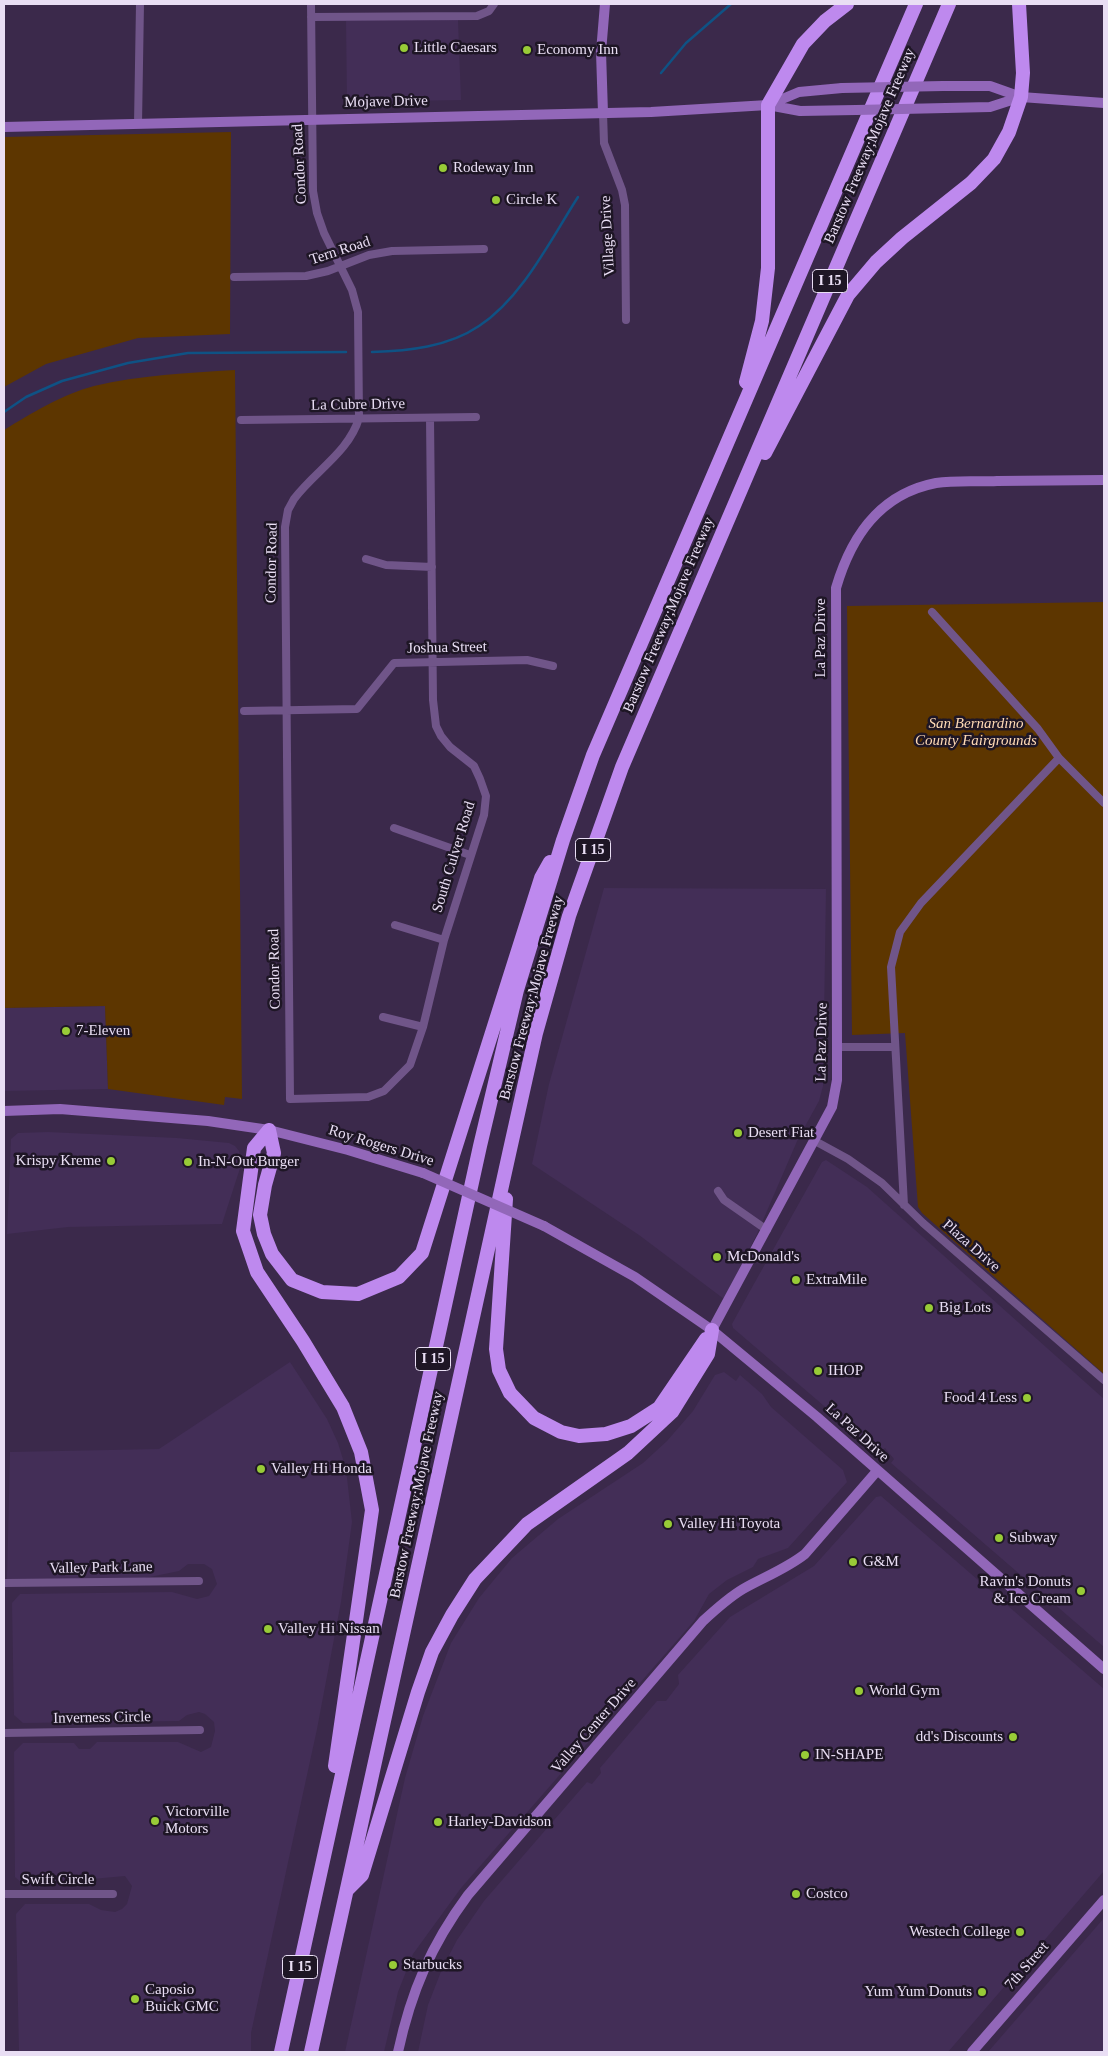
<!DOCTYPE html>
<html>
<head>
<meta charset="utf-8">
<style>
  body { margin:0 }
  #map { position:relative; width:1108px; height:2056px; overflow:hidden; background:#3b294b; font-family:Georgia,serif }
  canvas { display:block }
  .frame { position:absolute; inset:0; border:5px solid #e9def4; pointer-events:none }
</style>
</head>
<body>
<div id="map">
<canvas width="1108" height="2056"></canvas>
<div class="frame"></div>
</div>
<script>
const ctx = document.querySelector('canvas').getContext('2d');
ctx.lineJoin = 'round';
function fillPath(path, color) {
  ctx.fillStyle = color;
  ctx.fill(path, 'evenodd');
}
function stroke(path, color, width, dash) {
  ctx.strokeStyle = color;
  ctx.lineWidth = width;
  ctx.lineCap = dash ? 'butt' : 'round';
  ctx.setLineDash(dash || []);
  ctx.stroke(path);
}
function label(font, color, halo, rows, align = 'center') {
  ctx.font = font + ' Georgia,serif';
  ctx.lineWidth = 5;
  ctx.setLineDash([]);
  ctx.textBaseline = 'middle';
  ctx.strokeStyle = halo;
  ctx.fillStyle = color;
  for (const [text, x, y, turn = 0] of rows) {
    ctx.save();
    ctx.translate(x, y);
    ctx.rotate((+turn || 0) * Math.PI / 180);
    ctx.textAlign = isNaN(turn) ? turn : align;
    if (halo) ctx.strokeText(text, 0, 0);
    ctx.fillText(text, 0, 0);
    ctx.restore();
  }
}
fillPath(new Path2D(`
  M458,20l3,80 -114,2 -1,-81z
  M604,888l222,1 -3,197 -4,15 -21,38 -41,95 -33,65 -85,-64 -107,-71 17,-80z
  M105,1006l3,83 -104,2v-83z
  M48,1132l129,6 52,5 6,3 4,5 3,11 -20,62 -154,3 -61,7 4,-95 7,-6z
  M826,1160l41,27 237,212v248l-213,-184 3,-4 -9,-11 -6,5 -146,-125 -1,-4 18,-33 72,-129z
  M290,1362l37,57 11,24 8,26 6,53 -11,80 -24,127 -66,304v19h-232l-3,-138 9,-10h64l12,6 14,2 7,-3 5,-5 5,-18 -7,-10 -44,4 -6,5h-51l-9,-8 -1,-125 9,-9h51l5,6h11l7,-7h81l23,10 10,-5 4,-16 -1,-9 -9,-8 -6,-2 -12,3 -8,6 -156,2 -9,-8 -2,-112 8,-9 152,-2 25,7 12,-3 8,-12 -5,-15 -8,-5h-16l-9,7 -34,7 -138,2 3,-128 149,-3z
  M724,1372l12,9 4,-6 22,19 9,13 72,63 4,12 -59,66 -30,11 -5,8 -26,13 -18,14 -15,27 -233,267 -48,66 -15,38 -14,60h-39l60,-274 18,-62 28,-73 28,-45 33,-40 46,-39 85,-56 24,-22 26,-30 22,-36z
  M881,1496l223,193v182l-156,181h-530l10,-47 14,-36 15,-29 27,-39 103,-119 5,2 9,-11 -1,-5 57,-67h9l13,-17 -1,-9 52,-58 84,-51 62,-69z
  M1104,1918v134h-116z`), '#432e57');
fillPath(new Path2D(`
  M231,132l-1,202 -92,4 -92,26 -42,23v-250z
  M235,370l7,729 -17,-2 -1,8 -116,-16 -3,-83 -101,2v-578c26,-16 59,-36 90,-44 46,-11 94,-13 141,-16z
  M1104,602v772l-182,-161 -4,-6 -13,-174 -53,2 -5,-429z`), '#5d3600');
stroke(new Path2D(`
  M661,73l25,-30 45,-39
  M372,352c36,-1 76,-5 107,-26 43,-28 72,-87 99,-129
  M4,412l22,-15 36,-16 66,-18 60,-10 158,-1`), '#0f5284', 2.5);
stroke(new Path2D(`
  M311,4l2,187 4,22 7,20 28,57 6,22 1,106c-10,34 -44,53 -65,81l-6,11 -3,17 5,572 78,-2 16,-6 26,-26 13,-38 21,-87 40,-125 2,-19 -6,-17 -6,-13 -24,-19 -9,-11 -5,-10 -3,-26 -3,-282
  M311,17l166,-1 12,-5 5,-7
  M603,113l1,30 18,47 3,15 1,115
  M138,124l2,-120
  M234,277l72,-1 22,-5 41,-16 23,-4 92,-2
  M241,420l235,-3
  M366,559l20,6 46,2
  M932,612l106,117 21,29 45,45
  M244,711l113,-2 37,-46 133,-3 26,6
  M394,828l76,27
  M395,925l49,15
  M383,1017l40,10
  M837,1047h58
  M815,1141l33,18 34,24 41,40 181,157
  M718,1191l6,9 43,30
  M904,1205l-13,-238 9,-35 21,-29 138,-145
  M4,1583l195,-2
  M4,1733l196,-3
  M4,1894h109`), '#705589', 8);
stroke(new Path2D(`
  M943,86h47l31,11 83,6
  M768,105l31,-13 43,-4
  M946,108l44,-1 31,-10
  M603,113l-2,-61 4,-48
  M4,127l647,-15 117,-7 32,6 56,-1
  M4,1111l56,-2 148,12 61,9 79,20 75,23
  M544,1226l91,51 77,53 105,87 287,252
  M712,1330l120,-223 5,-27v-33l-1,-459c15,-51 43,-94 100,-105 20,-3 41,-1 61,-2 36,0 72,-1 107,-1
  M398,2052c13,-60 33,-107 70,-157l235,-274c13,-12 25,-23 40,-32 21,-12 43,-20 62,-35l72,-83
  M972,2052l132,-152`), '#9267b9', 10);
stroke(new Path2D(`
  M746,382l16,-61 6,-53v-163l35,-61 22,-23 22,-17
  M765,453l83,-158 28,-33 26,-24 69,-55 23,-24 15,-27 12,-35 2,-24 -4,-69
  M269,1130l-15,18 -11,83 14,41 46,69 40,66 18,45 11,58 -37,256
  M269,1130l5,23 -9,32 -5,30 4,19 8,20 20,26 30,12 36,2 41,-17 23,-24 119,-375 9,-16
  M506,1199l-10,150 3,21 11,23 24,25 27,14 18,4 27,-2 25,-8 28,-18 47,-69
  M348,1889l14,-14 56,-183 14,-40 20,-37 23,-36 52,-55 101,-71 44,-41 36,-58 4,-24
  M281,2052l199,-906 37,-156 46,-150 30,-85 323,-751
  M311,2052l198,-898 27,-121 33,-117 53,-149 327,-763`), '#be89ee', 14);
stroke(new Path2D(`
  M842,88l101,-2
  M856,110l90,-2
  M423,1173l121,53`), '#9267b9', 10);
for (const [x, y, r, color] of [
  [404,48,5,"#98cb37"],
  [527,50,5,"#98cb37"],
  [443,168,5,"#98cb37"],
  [496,200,5,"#98cb37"],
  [66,1031,5,"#98cb37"],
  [738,1133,5,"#98cb37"],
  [111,1161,5,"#98cb37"],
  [188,1162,5,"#98cb37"],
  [717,1257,5,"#98cb37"],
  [796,1280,5,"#98cb37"],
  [929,1308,5,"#98cb37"],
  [818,1371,5,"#98cb37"],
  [1027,1398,5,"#98cb37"],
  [261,1469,5,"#98cb37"],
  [668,1524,5,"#98cb37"],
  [999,1538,5,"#98cb37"],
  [853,1562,5,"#98cb37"],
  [1081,1591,5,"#98cb37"],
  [268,1629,5,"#98cb37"],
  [859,1691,5,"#98cb37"],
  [1013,1737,5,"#98cb37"],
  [805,1755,5,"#98cb37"],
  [155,1821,5,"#98cb37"],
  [438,1822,5,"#98cb37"],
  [796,1894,5,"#98cb37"],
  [1020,1932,5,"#98cb37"],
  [393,1965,5,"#98cb37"],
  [982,1992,5,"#98cb37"],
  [135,1999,5,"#98cb37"]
]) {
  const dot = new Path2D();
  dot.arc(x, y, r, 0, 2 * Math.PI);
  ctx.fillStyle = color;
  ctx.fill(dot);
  stroke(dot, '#1e1625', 2);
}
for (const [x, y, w] of [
  [830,281,35],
  [593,850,35],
  [433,1359,35],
  [300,1967,35]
]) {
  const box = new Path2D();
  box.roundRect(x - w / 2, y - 11.5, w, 23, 4);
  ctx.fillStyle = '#1e1625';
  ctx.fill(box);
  stroke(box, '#e9def4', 1);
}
label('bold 14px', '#e9def4', null, [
  ["I 15",830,281],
  ["I 15",593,850],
  ["I 15",433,1359],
  ["I 15",300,1967]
]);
label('15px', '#e9def4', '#1e1625', [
  ["Little Caesars",414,48],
  ["Economy Inn",537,50],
  ["Rodeway Inn",453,168],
  ["Circle K",506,200],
  ["7-Eleven",76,1031],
  ["Desert Fiat",748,1133],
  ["Krispy Kreme",101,1161,"right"],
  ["In-N-Out Burger",198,1162],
  ["McDonald's",727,1257],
  ["ExtraMile",806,1280],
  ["Big Lots",939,1308],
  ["IHOP",828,1371],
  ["Food 4 Less",1017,1398,"right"],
  ["Valley Hi Honda",271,1469],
  ["Valley Hi Toyota",678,1524],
  ["Subway",1009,1538],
  ["G&M",863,1562],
  ["Ravin's Donuts",1071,1582,"right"],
  ["& Ice Cream",1071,1599,"right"],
  ["Valley Hi Nissan",278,1629],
  ["World Gym",869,1691],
  ["dd's Discounts",1003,1737,"right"],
  ["IN-SHAPE",815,1755],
  ["Victorville",165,1812],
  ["Motors",165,1829],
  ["Harley-Davidson",448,1822],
  ["Costco",806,1894],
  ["Westech College",1010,1932,"right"],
  ["Starbucks",403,1965],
  ["Caposio",145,1990],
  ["Buick GMC",145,2007],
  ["Yum Yum Donuts",972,1992,"right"]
], 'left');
label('15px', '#e9def4', '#1e1625', [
  ["Mojave Drive",386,102,-1],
  ["Barstow Freeway;Mojave Freeway",870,146,-67],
  ["Condor Road",300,164,-93],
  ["Village Drive",608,236,-93],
  ["Tern Road",340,251,-18],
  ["La Cubre Drive",358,405,-1],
  ["Condor Road",272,563,-89],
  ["Barstow Freeway;Mojave Freeway",669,615,-67],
  ["La Paz Drive",821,638,-90],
  ["Joshua Street",447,648,-1],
  ["South Culver Road",454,857,-73],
  ["Condor Road",275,969,-91],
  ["Barstow Freeway;Mojave Freeway",532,998,-75],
  ["La Paz Drive",822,1042,-89],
  ["Roy Rogers Drive",381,1146,17],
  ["Plaza Drive",971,1246,41],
  ["La Paz Drive",857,1433,42],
  ["Barstow Freeway;Mojave Freeway",417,1495,-78],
  ["Valley Park Lane",101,1568,-1],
  ["Inverness Circle",102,1718,-1],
  ["Valley Center Drive",594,1726,-49],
  ["Swift Circle",58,1880],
  ["7th Street",1027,1966,-49]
]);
label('italic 15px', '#ffdab5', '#1e1625', [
  ["San Bernardino",976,724],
  ["County Fairgrounds",976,741]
]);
</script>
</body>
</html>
